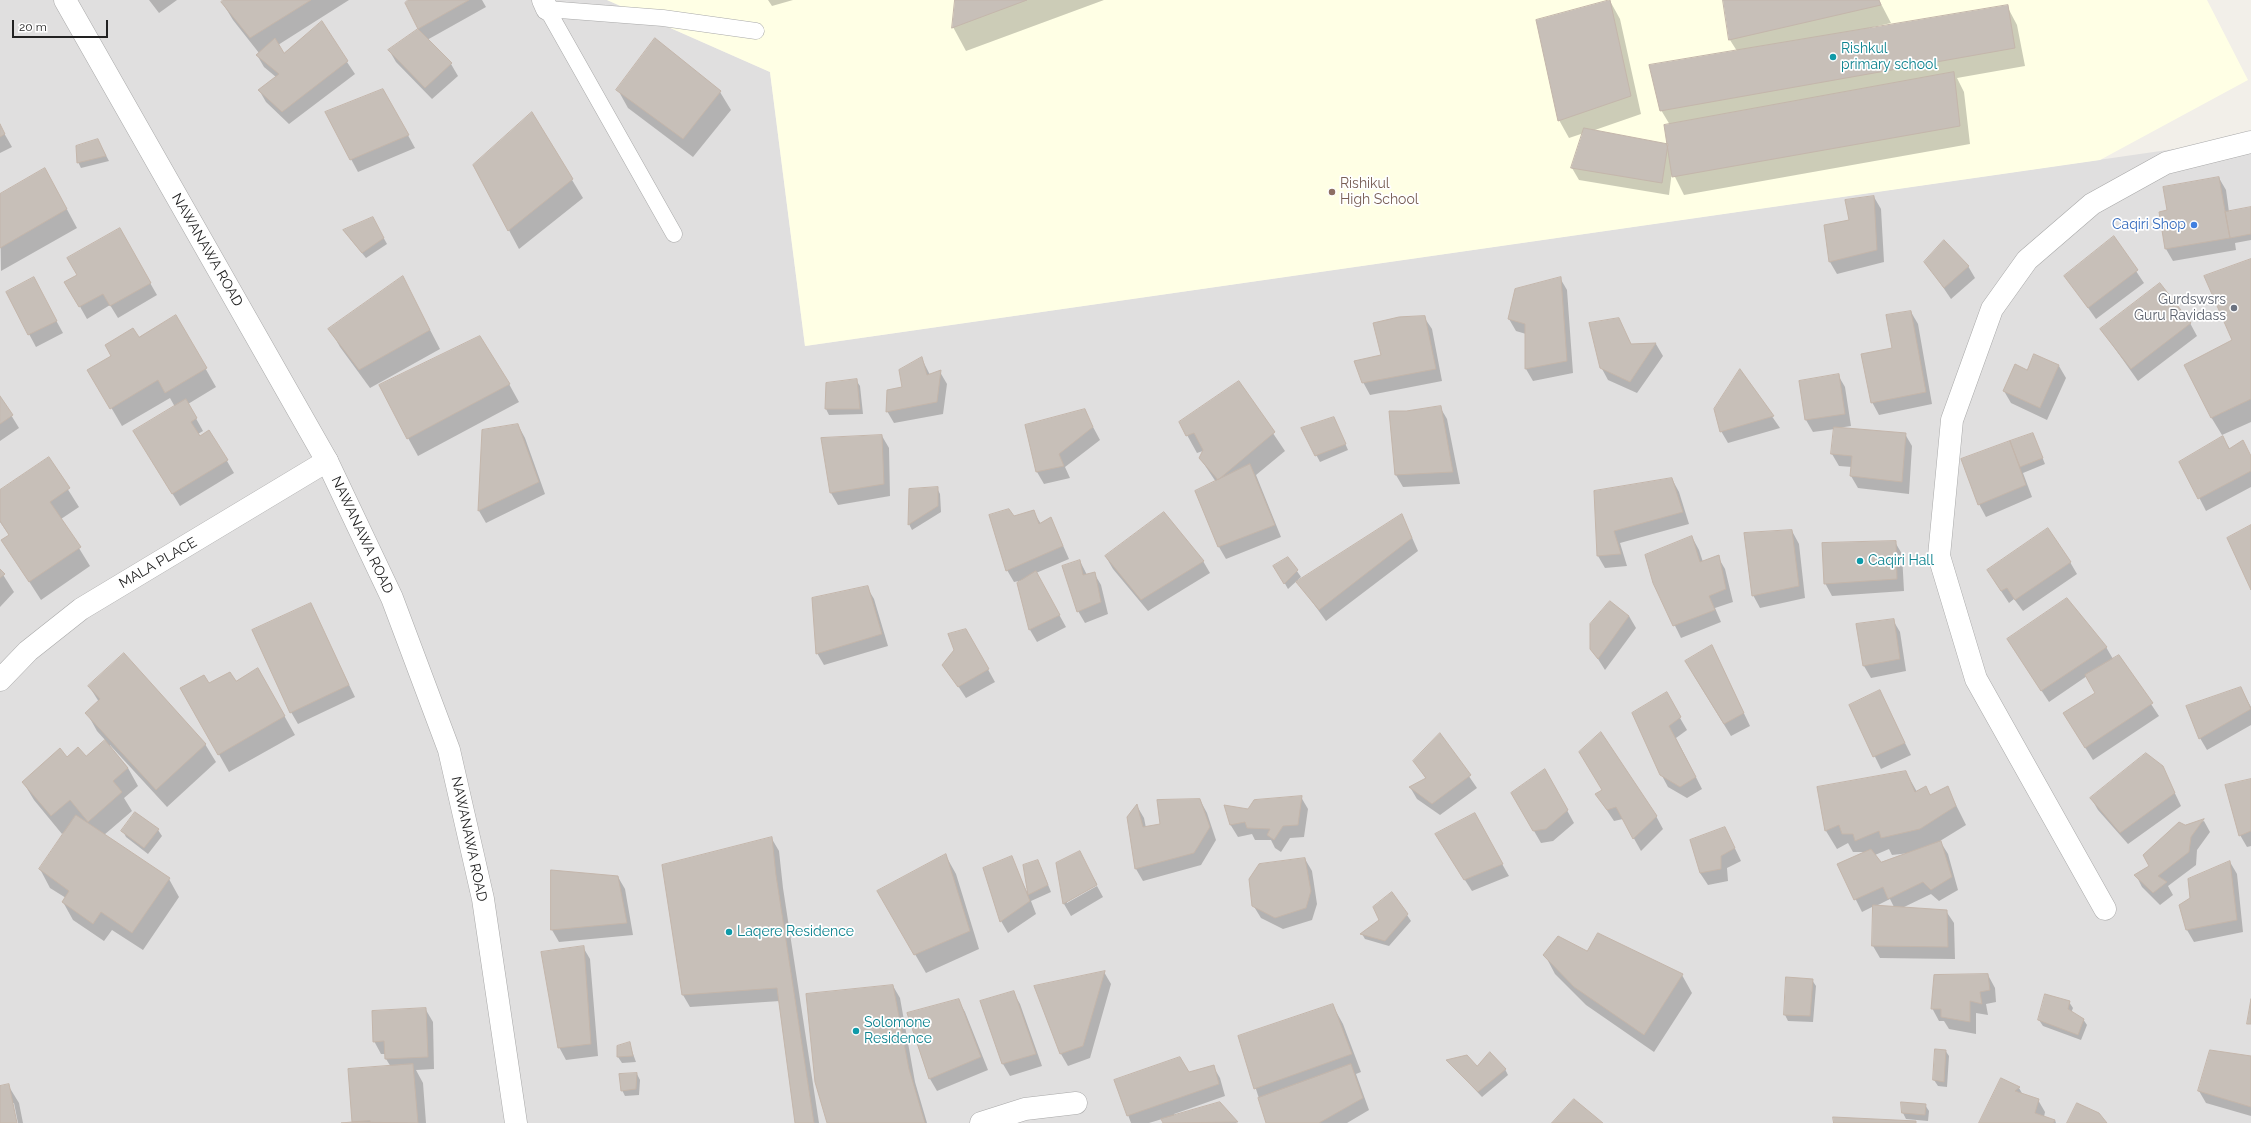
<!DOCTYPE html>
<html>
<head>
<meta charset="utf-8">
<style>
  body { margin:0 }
  #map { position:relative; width:2251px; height:1123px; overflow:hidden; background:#f2efe9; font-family:Raleway,sans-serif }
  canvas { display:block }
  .scale { position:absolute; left:12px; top:20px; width:96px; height:18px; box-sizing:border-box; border:2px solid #222; border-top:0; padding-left:5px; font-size:12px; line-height:14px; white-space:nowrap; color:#222; -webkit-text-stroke:3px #fff; paint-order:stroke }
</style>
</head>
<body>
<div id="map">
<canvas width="2251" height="1123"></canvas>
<div class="scale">20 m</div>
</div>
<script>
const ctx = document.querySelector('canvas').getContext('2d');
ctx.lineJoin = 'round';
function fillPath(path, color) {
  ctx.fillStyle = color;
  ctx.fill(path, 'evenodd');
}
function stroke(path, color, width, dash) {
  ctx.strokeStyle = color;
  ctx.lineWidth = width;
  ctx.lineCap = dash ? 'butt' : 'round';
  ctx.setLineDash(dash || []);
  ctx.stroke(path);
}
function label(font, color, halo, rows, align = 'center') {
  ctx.font = font + ' Raleway,sans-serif';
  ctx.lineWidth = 3.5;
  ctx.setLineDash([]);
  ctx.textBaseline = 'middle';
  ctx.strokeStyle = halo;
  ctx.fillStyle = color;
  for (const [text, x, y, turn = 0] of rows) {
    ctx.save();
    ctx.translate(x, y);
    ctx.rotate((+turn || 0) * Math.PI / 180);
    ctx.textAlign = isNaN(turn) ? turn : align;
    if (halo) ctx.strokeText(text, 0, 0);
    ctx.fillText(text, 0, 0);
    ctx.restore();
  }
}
fillPath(new Path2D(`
  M0,0h607l163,72 35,274 1446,-208v985h-2251z`), '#e0dfdf');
fillPath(new Path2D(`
  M607,0h1600l41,80 -148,80 -1295,186 -35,-274z`), '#ffffe5');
fillPath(new Path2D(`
  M149,0h28l-18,13z
  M225,0h124l-71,45 5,10 38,-32 34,51 -66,50 -23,-22 -7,-12 17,-13 -12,-10 -7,-12 2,-2 -26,-33 -11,-18z
  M409,0h73l4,7 -59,33 24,24 7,12 -26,23 -36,-37 -7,-12 30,-20 -13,-27z
  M768,0h25l-21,6z
  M956,0h148l-138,51 -13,-24z
  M1724,0h155l12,23 -22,5 1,1 137,-23 10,19 8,41 -68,12 7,14 6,52 -286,51 -12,-24 -3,24 -90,-15 -7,-12 12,-35 -15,5 -10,-18 51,-119 10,18 21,95 -49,17 77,15 1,-21 -9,-15 76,-59 -7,-11z
  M383,90l32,58 -57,24 -32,-59z
  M618,90l102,2 11,18 -38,47 -65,-49z
  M532,114l51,84 -64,51 -45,-84z
  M0,126l12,21 -12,6z
  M101,146l8,15 -28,7 -3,-6z
  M2219,178l7,12 3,22 22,-4v32l-16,3 1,7 -63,11 -7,-12 2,-38z
  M55,187l22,41 -76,43 -1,-76z
  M1874,197l7,12 3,53 -47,12 -7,-12 20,-41z
  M376,224l11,20 -21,14 -22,-27z
  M119,229l38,66 -39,23 -8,-13 -23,14 -21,-37 12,-6z
  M2114,238l30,45 -48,36 -30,-42z
  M2251,260v162l-29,13 -11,-18 22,-77z
  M1926,262l42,4 7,12 -24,21z
  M403,278l37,71 -70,39 -30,-41 -10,-18z
  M1560,278l7,12 6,83 -40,8 -7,-12v-35l-10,-3 -7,-12 7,-30z
  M40,291l23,42 -27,14 -29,-54z
  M1911,312l7,12 14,80 -53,11 -7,-13 21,-54z
  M176,317l40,70 -28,17 15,27 -5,3 29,27 7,12 -54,33 -38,-62 33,-37 -5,-9 -48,28 -33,-56z
  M1424,317l8,12 10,52 -72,14 -7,-13 20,-26z
  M1618,319l13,25h25l7,12 -26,37 -29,-13 -7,-13z
  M2190,323l7,13 -59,45 -37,-52z
  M2035,355l24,11 7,12 -19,42 -36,-17 -7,-12 24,-20z
  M922,359l8,16 10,-3 7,12 -4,30 -49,9 -7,-12z
  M1740,370l40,58 -52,15 -7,-12z
  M1838,375l7,12 6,39 -13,2 67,6 7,12 -3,48 -51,-6 -7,-12 1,-9 -13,-1 -7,-12 3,-25 -22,3 -7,-12 -6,-38z
  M856,380l4,6 3,28 -34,1 -3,-6 1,-25z
  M1239,383l46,68 -29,24 25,62 -55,22 -7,-12 -3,-65 -16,-24 3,-7 -6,2 -10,-18z
  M509,384l10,18 -101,54 -10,-18z
  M0,397l19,31 -19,13z
  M1440,407l7,12 13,65 -57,3 -7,-12 -6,-63h16z
  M1084,410l16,30 -35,27 5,11 -26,6 -7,-12 -11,-46z
  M1334,418l14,32 -28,12 -18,-34z
  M518,425l7,13 20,56 -59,29 -7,-12 4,-80z
  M2033,434l12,30 -22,9 9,24 -46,20 -7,-13 -16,-44z
  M882,436l7,12 1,48 -52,9 -7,-12z
  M2223,438l7,11 21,8v30l-45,24 -25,-49z
  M48,458l31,49 -18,12 29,47 -49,34 -38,-59 7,-5 -10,-14v-31z
  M1672,479l7,13 10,32 -69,19 7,23 -22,2 -7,-12 -3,-64z
  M937,488l3,6 1,18 -29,18 -3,-6z
  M1033,511l8,13 10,-6 18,41 -33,14 30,54 -29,15 -7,-12 -12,-47 6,-3 -10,2 -7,-12 6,-53z
  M1402,515l16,36 -92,70 -28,-39z
  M1792,531l7,13 6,54 -45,10 -7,-13z
  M1692,537l7,13 4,12 15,-5 7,12 8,33 -18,6 6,14 -40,16 -27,-55z
  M1895,542l7,12 2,37 -72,5 -7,-13z
  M1106,557l97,4 7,12 -62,38 -35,-42z
  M1288,558l13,19 -13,12 -13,-23z
  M1080,561l7,14 7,-2 7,12 7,29 -23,9 -7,-12z
  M2070,562l7,12 -54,37 -9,-12 -5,4 -14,-21z
  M0,570l14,22 -14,15z
  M867,587l7,12 14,47 -64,19 -7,-12z
  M310,604l45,93 -57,27 -7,-12z
  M1629,616l7,12 -31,42 -14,-22z
  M1893,620l7,12 6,39 -35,7 -7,-12z
  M966,630l29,52 -29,16 -22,-33 11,-14z
  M2008,640l98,7 7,12 6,-3 40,60 -66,44 -22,-35 26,-32 -10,-17 -38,26z
  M1712,646l38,80 -19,10 -38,-62z
  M258,669l37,66 -66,37 -47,-83 53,-7z
  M89,686l116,58 11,18 -49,45 -57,-62 -1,1 19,22 10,18 -14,12 8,13 -28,24 65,44 10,18 -36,53 -31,-20 -8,11 -31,-21 -10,-18 3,-4 -16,-10 -10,-19 25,-38 -3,3 -28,-34 -11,-18 44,-24h19l20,-17 -9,-10 -10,-18 12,-11z
  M2241,688l10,19v18l-44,25 -7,-12z
  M1880,692l31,63 -30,14 -31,-63z
  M1666,694l21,36 -11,8 26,51 -15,9 -19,-11 -7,-13z
  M1440,734l37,54 -37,27 -23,-16 -7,-12 16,-8 -11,-18z
  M2162,766l19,40 -53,38 -30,-34 -7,-12z
  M1545,770l29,53 -21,18 -12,2 -29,-50z
  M1906,772l11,20 13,4 17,-9 19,38 -26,16 8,13 10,36 -19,11 -8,-7 -29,14 44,3 8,12 1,36 -75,-1 -7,-12 1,-40 -12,6 -24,-48 28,-12h-13l-5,-9 -11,6 -11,-18 -8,-43zM1889,849l3,6 18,-2 -29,10 -6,-8zM1890,899l4,8 -18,-1z
  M2251,780v66l-4,1 -7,-12z
  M1596,794l60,22 7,13 -22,22 -18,-32 -9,2z
  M1301,797l7,12 -4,28 -14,1 -9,14 -6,-4 -4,-8h-16l-3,-6 -14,3 -8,-13 18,-14z
  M1200,800l7,13 9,27 -15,25 -58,16 -7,-12 1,-63 7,12 2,10 15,-3z
  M136,813l22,17 4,6 -14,18 -22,-17 -3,-6z
  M1474,815l35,61 -37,15 -29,-45z
  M2204,821l6,11 -13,18 -1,15 -28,21 5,9 -13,10 -18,-18 -6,-12 14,-9 35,-40z
  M772,839l7,12 4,37 36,235h-23l-16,-122 -90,6 -7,-12z
  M1731,840l10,21 -14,7 1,13 -20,4 -8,-12z
  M946,856l10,18 23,75 -53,24 -48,-82z
  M1011,857l16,35 14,-25 10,25 -20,9 5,13 -28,19 -7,-12z
  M1305,859l7,12 5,33 -5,16 -29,9 -22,-11 -8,-13z
  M2230,862l7,12 6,58 -49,10 -7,-12 4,-31z
  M1057,864l29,1 11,19 -30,17v2l30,-17 6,11 -32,19 -7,-12z
  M618,877l7,12 8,46 -74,7 -7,-12z
  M1407,915l4,6 -22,25 -24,-7 -3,-5z
  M583,947l7,12 8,97 -32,4 -7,-13z
  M1588,952l94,23 10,18 -38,59 -68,-47 -31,-31 -10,-19z
  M1104,972l7,12 -21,74 -22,8 -7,-12z
  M1988,975l7,13 1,14 -10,2 2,11 -12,-2v21l-27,-5 -5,-8h-5l-7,-13z
  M1812,980l4,6 -3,36 -25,-1 -3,-6z
  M893,986l7,12 15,84 12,41h-99z
  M1013,992l7,12 22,62 -32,10 -7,-12 -22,-63z
  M958,1000l7,12 23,58 -51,21 -7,-12z
  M2069,1002l4,6 -2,5 12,6 4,6 -6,15 -38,-14 -4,-6z
  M1333,1006l10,18 18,48 -5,2 13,36 -22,13h-80l-28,-86z
  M426,1010l7,12 1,47 -18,1 7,13 3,40h-72l37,-56 -5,-8v-5h-5l-7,-13z
  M629,1043l7,19 -14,1 -4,-6z
  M1945,1050l4,6 -2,31 -9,-1 -4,-6z
  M2251,1057v59l-45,-13 -7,-12z
  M1448,1061l29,7 28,1 3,6 -26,22z
  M1213,1066l7,12 5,18 -51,18v2l46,-13 17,20h-73l-2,-4 -13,4h-18l-16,-43 74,-7z
  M637,1074l3,6 -1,15 -14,1 -3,-6z
  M2001,1079l18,9 4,7 15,5 7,12 -1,5 11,3 1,3h-76z
  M8,1085l11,18 4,20h-5l-4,-20h-2l4,20h-16v-36z
  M1925,1105l4,6 -1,10 -22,-2 -3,-6z`), '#0003');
const building = new Path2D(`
  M223,0h88l-61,38 -29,-36z
  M408,0h61l-51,29 -13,-26z
  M955,0h72l-75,28z
  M1610,0l21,96 -73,25 -22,-101z
  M1723,0h156l2,5 -152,35z
  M2008,5l7,43 -355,63 -11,-46z
  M322,21l26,40 -66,51 -24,-22 21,-16 -23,-19 19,-17 9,15z
  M418,29l34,34 -27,25 -37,-38z
  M655,38l66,53 -38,48 -67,-49z
  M1954,72l6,54 -288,51 -8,-52z
  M383,89l26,46 -59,25 -25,-48z
  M532,112l41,67 -65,52 -35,-66z
  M0,124l5,10 -5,3z
  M1584,128l84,16 -6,39 -91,-15z
  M98,139l8,17 -29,7 -1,-17z
  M45,168l22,41 -67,39v-54z
  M2219,177l11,61 -65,11 -6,-37 8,-2 -4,-23z
  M1874,196l3,54 -48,12 -5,-37 25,-5 -4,-20z
  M2251,207v27l-21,4 -5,-26z
  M373,217l11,21 -22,15 -19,-23z
  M120,228l31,55 -41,23 -7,-12 -24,13 -15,-25 13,-7 -10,-17z
  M2114,236l24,34 -50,38 -24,-32z
  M1944,240l25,26 -25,22 -20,-26z
  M2251,259v140l-40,19 -27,-53 48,-25 -28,-64z
  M403,276l27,54 -71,40 -31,-41z
  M34,277l23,44 -29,14 -22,-43z
  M1561,277l6,84 -42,8v-45l-17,-5 7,-30z
  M2160,283l31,40 -60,46 -31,-40z
  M1911,311l15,81 -55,11 -10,-49 31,-6 -6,-33z
  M176,315l31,53 -42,25 -7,-13 -48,29 -23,-39 24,-14 -6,-11 28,-17 6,9z
  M1425,316l11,53 -74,14 -8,-22 27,-6 -8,-32 26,-6z
  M1619,318l12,26 25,-1 -26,39 -30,-14 -11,-45z
  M480,336l30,48 -103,55 -28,-54z
  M2034,354l25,11 -19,43 -37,-17 12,-27 12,6z
  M922,357l5,18 14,-5 -4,32 -51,10 1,-22 15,-3 -3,-17z
  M1740,369l34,47 -54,16 -6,-23z
  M1839,374l6,40 -40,6 -6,-39z
  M857,379l3,30h-35l1,-26z
  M1239,381l36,51 -57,48 -19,-22 4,-8 -9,-17 -8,3 -7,-14z
  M0,396l13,19 -13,9z
  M186,399l11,19 -6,4 9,14 9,-6 19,30 -56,34 -39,-63z
  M1441,406l12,66 -58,3 -6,-64h17z
  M1085,409l8,18 -34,27 5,12 -28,6 -11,-47z
  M1334,417l12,27 -31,12 -14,-28z
  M518,424l21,58 -61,29 4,-81z
  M1834,427l72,6 -4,49 -52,-6 2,-20 -21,-2z
  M2033,433l10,25 -23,9 -10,-26z
  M882,435l2,49 -54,9 -9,-55z
  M2223,436l6,13 14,-9 8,16v15l-53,28 -19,-37z
  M2010,441l16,44 -48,20 -17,-46z
  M49,457l21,31 -20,14 31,45 -52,35 -28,-42 8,-5 -9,-14v-31z
  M1250,464l25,61 -57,22 -23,-56z
  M1672,478l11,34 -69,19 7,23 -24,2 -3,-65z
  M938,487v19l-30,19 1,-36z
  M1009,509l5,7 20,-6 5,14 12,-7 12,29 -57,25 -17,-56z
  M1164,512l40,49 -63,39 -36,-44z
  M1402,514l10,24 -93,72 -23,-28z
  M2251,525v65l-24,-52z
  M2048,528l23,34 -56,38 -8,-12 -6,3 -14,-21z
  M1792,530l7,56 -47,10 -8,-63z
  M1692,536l8,26 19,-7 7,34 -17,7 6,14 -42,16 -20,-43 -8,-28z
  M1896,541l1,38 -73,5 -2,-41z
  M1288,557l10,13 -14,14 -11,-18z
  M1080,560l3,15 12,-3 6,30 -24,10 -15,-46z
  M0,569l5,5 -5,4z
  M1036,571l24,44 -31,15 -12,-47z
  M868,586l14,48 -66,20 -4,-56z
  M2067,598l40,49 -66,44 -34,-52z
  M1610,601l19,15 -31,43 -8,-10v-25z
  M311,603l38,82 -59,28 -38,-83z
  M1894,619l6,40 -37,7 -7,-42z
  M966,629l23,40 -31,18 -16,-22 12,-15 -6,-16z
  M1712,645l32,68 -20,11 -39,-63z
  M124,653l82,91 -50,46 -71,-77 15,-14 -12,-13z
  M2119,655l34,48 -68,45 -22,-35 32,-20 -10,-18z
  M258,668l27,48 -67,39 -38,-67 24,-13 5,8 21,-11 6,9z
  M2241,687l10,22 -52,30 -13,-33z
  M1880,690l25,53 -32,14 -24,-52z
  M1667,692l14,25 -12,9 27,51 -16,10 -20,-12 -28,-62z
  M1601,732l56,84 -24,23 -17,-32 -9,3 -12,-16 7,-4 -23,-38z
  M1440,733l31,42 -39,29 -23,-17 17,-9 -13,-17z
  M105,740l23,28 -15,13 9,11 -34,30 -18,-22 -19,16 -29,-34 38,-34 7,9 11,-10 8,9z
  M2146,753l17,13 12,27 -55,40 -30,-35z
  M1545,769l23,41 -22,19 -13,2 -22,-38z
  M1906,771l9,21 11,-6 4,9 18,-9 8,20 -36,23 -39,9 -2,-7 -24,10 -2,-7h-11l-3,-9 -14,6 -8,-44z
  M2251,779v52l-12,5 -14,-51z
  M1302,796l-4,29 -15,1 -9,14 -7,-5 3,-6 -23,-1 -2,-6 -15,3 -6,-20 24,4 6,-9z
  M1200,799l10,28 -16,26 -59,16 -8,-52 10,-13 6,23 17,-3 -3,-24z
  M135,812l24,17 -15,19 -23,-17z
  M1475,813l28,51 -39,16 -29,-46z
  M76,815l94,63 -38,55 -31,-21 -8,12 -31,-22 7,-11 -30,-22z
  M2204,819l-13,18 -2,15 -31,24 9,6 -14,11 -19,-18 15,-9 -6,-11 36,-33 6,3z
  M1725,827l10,21 -14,8v13l-21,4 -10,-33z
  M772,837l4,38 38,248h-19l-18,-135 -95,7 -20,-130z
  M1941,841l11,36 -21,13 -8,-8 -35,17 -5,-12 -29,13 -17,-36 34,-15 10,13z
  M1080,851l17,34 -34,19 -7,-41z
  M946,854l24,77 -56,24 -37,-64z
  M1012,856l18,45 -30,21 -17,-54z
  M1305,858l6,33 -5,17 -31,10 -23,-12 -3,-27 10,-15z
  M1038,860l10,25 -20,10 -5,-30z
  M2230,861l7,59 -51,10 -7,-25 11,-7 -2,-19z
  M551,870l67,6 9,47 -76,7z
  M1392,892l16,22 -23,27 -25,-7 19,-14 -6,-13z
  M1873,905l74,5 1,37 -76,-1z
  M1598,933l85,41 -39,61 -70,-48 -31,-32 15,-19 29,15z
  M584,946l7,98 -33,4 -17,-96z
  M1105,971l-22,75 -23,8 -26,-68z
  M1988,974l2,16 -10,2 2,12 -12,-3v21l-29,-5v-8h-10l3,-34z
  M1786,977l27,2 -3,37 -26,-1z
  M893,985l16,84 16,54h-98l-12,-41 -9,-88z
  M1014,991l22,63 -34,10 -22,-63z
  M2045,994l25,7 -2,8 16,10 -6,16 -40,-15z
  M959,999l22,58 -52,22 -22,-66z
  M2251,999v25h-4z
  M1333,1004l19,50 -98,35 -16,-53z
  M426,1008l2,49 -43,2 -1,-18 -11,1 -1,-31z
  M630,1042l3,14 -16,1v-11z
  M1935,1049l11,1 -2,32 -11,-2z
  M2210,1050l41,6v51l-53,-16z
  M1490,1052l16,17 -28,23 -32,-32 21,-5 10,11z
  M1180,1057l9,15 25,-7 5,19 -92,32 -13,-36z
  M413,1064l5,59 -66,-1 -4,-53z
  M1351,1064l12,34 -44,25h-53l-8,-25z
  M637,1073l-1,16 -15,2 -2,-17z
  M2001,1078l19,9 -5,4 24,8 -4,14 20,7 -2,3h-74z
  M9,1084l8,39h-17v-37z
  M1574,1099l29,24h-51z
  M1220,1102l18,20 -75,1 -2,-4z
  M1901,1102l25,2 -1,11 -23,-2z
  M2077,1103l22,10 8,10h-40z
  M1833,1117l83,4v2h-82z
  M370,1121v2h-29l11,-1z`);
fillPath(building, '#c7bfb8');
stroke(building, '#c4b6ab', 1);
const service = new Path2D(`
  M547,9l127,225
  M547,9l116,9 93,13`);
const minor = new Path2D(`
  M543,0l4,9
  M0,680l28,-29 53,-42 246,-148
  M2105,909l-129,-230 -37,-123 13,-136 40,-111 35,-49 65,-56 74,-41 85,-21
  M981,1123l44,-14 51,-6`);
const tertiary = new Path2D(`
  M65,0l262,461 65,137 57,152 34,149 33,224`);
stroke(service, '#a9a9a9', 17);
stroke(minor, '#a9a9a9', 23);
stroke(tertiary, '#a9a9a9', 23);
stroke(service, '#fff', 16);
stroke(minor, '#fff', 22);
stroke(tertiary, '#fff', 22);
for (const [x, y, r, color] of [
  [1833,57,4,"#0f9aa8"],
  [1332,192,4,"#8d6e63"],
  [2194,225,4,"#3f7fe0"],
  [2234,308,4,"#6b7280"],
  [1860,561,4,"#0f9aa8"],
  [729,932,4,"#0f9aa8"],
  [856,1031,4,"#0f9aa8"]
]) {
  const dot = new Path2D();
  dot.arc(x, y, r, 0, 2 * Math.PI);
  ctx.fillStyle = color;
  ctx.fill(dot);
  stroke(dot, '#fff', 1.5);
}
label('14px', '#0d838f', '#fff', [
  ["Rishkul",1841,49],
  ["primary school",1841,65],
  ["Caqiri Hall",1868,561],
  ["Laqere Residence",737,932],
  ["Solomone",864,1023],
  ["Residence",864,1039]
], 'left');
label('14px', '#785e54', '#fff', [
  ["Rishikul",1340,184],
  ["High School",1340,200]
], 'left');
label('14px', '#366cbe', '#fff', [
  ["Caqiri Shop",2186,225]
], 'right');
label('14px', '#222', '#fff', [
  ["NAWANAWA ROAD",207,250,60],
  ["NAWANAWA ROAD",362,535,65],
  ["MALA PLACE",158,563,-30],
  ["NAWANAWA ROAD",469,839,78]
]);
label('14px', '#5b616d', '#fff', [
  ["Gurdswsrs",2226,300],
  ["Guru Ravidass",2226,316]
], 'right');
</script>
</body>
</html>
